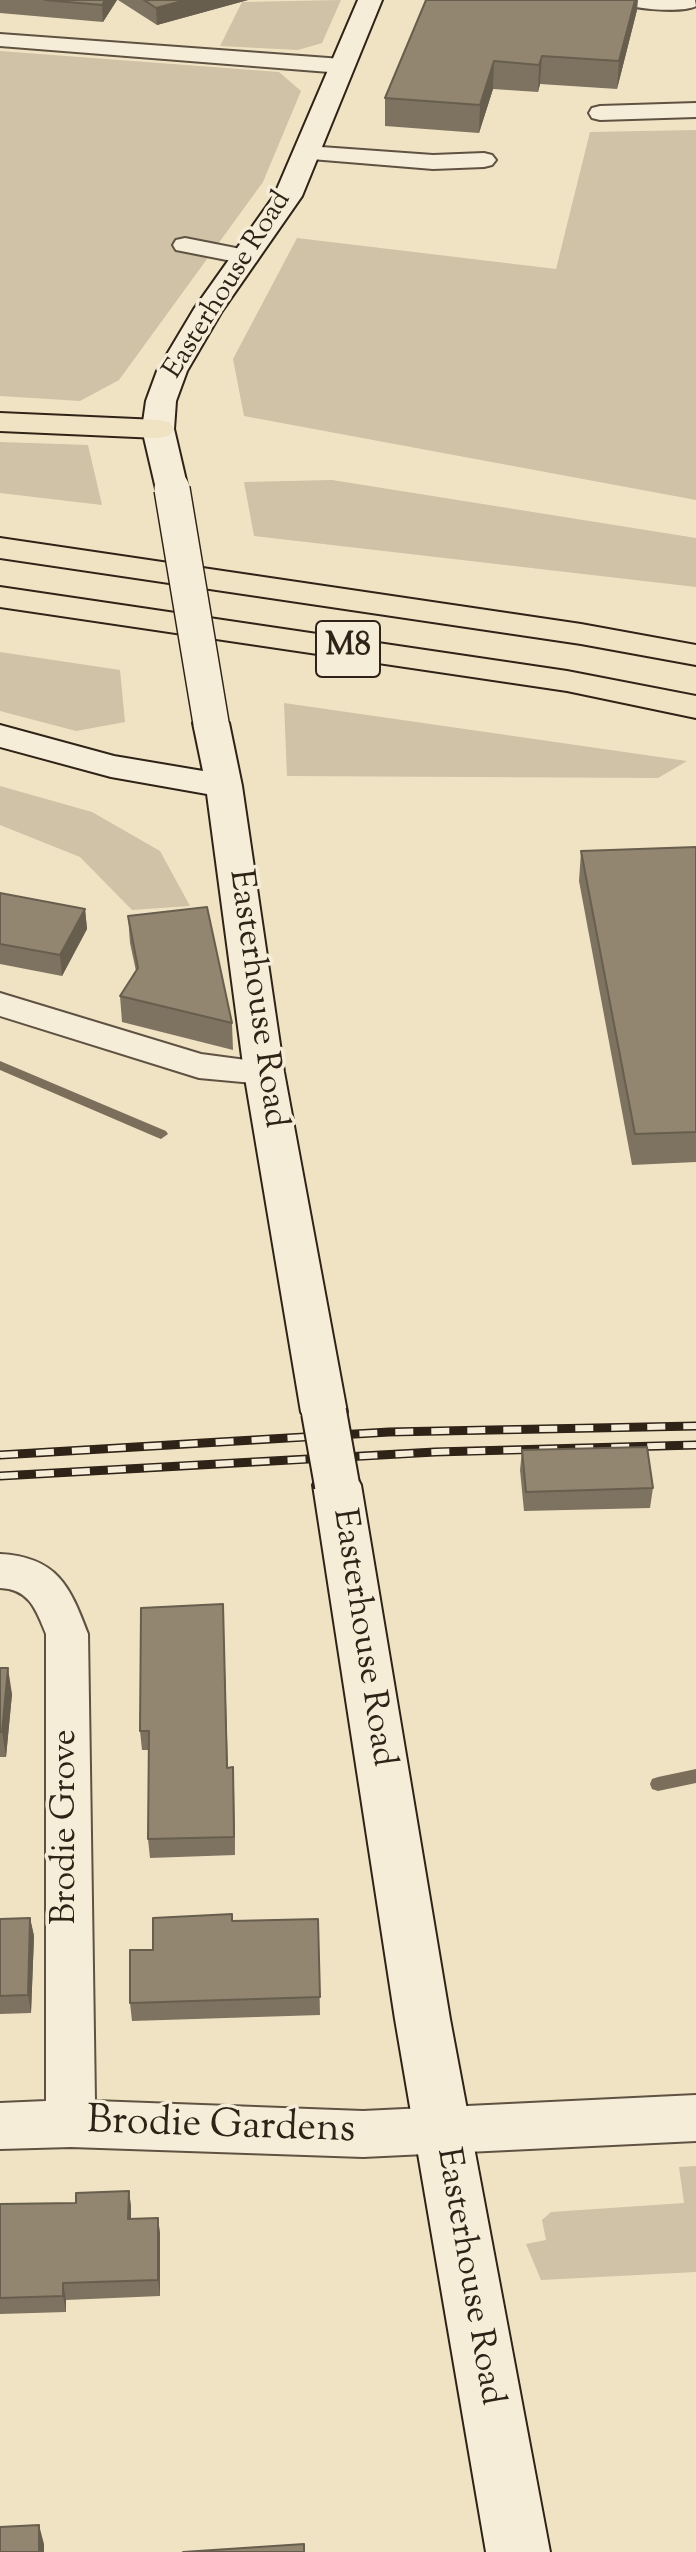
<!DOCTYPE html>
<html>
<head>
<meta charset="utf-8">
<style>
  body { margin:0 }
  canvas { display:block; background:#f0e3c3 }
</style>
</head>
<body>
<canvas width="696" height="2552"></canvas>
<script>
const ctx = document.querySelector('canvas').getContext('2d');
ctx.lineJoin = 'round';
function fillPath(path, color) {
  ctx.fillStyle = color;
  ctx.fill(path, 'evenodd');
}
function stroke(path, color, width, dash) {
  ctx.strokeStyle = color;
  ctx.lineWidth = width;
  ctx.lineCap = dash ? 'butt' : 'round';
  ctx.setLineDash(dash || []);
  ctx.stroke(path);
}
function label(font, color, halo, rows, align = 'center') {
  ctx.font = font + ' "Sorts Mill Goudy",serif';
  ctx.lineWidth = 7;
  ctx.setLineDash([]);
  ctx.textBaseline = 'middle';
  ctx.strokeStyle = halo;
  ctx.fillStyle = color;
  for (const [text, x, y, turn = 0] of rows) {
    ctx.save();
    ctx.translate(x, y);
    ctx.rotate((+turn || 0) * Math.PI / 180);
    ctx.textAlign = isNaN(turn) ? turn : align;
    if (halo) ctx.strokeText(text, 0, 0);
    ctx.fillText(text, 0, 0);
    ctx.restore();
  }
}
fillPath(new Path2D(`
  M341,0l-19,43 -24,7 -78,-4 22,-44z
  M0,51l279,21 22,19 -38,91 -144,198 -39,21 -80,-5z
  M696,130v370l-452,-84 -11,-57 64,-121 259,31 34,-137z
  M0,442l88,3 14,60 -102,-12z
  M332,480l364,58v49l-442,-51 -10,-54z
  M0,652l120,18 5,52 -49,9 -76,-20z
  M284,703l403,58 -29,17 -371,-2z
  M0,786l92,26 68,39 30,55 -58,4 -52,-53 -80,-32z
  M696,2166v106l-155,8 -15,-36 20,-4 -4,-20 9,-8 133,-9 -5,-36z`), '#cfc2a6');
fillPath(new Path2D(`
  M0,1061l166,70 2,3 -7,5 -5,-2 -156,-67z
  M696,1769v14l-38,8 -6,-2 -2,-5 2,-5 6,-2z`), '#7b6e5b');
const street = new Path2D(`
  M617,0h78l1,6c-12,7 -69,4 -79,-6z
  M0,34l342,25 11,7 -11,7 -342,-27z
  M696,103v14l-96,3 -8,-2 -3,-5 3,-5 8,-2z
  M307,146l126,9 51,-2 8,2 4,5 -4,5 -8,2 -51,2 -134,-11 -4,-5 4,-5z
  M185,238l71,14 3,5 -3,5 -9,2 -71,-14 -3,-5 3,-5z
  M0,993l201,61 75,10 6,8 -6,8 -12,4 -65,-6 -199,-62z
  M0,1554c57,3 70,32 88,80l7,467 268,10 333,-16v46l-333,16 -292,-10 -71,2v-46l46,-2v-467c-10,-25 -17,-45 -46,-46z`);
const secondary = new Path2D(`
  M358,0h24l-80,196 -80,115 -35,60 -11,30 -2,28 14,60 -5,7 -11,3 -11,-3 -5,-7 -14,-60 4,-28 11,-30 37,-62 80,-113z
  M211,712l13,3 5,8 13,63 42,286 63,340 -7,12 -16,6 -16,-6 -7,-12 -57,-340 -37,-278 -96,-17 -111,-30v-22l114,31 89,15 -10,-48 5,-8z
  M337,1466l17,6 7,13 89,534 100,533h-64l-91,-533 -82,-534 7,-13z`);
const highway = new Path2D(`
  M0,413l158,7 11,2 5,7 -5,7 -11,2 -158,-7z
  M0,538l581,86 115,21v20l-115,-21 -581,-86z
  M0,587l567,84 129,25v22l-129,-27 -567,-84z`);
stroke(street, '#5f5242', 4);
stroke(secondary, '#2f2217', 4);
stroke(highway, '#2f2217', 4);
fillPath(street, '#f5edd8');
fillPath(secondary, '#f5edd8');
fillPath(highway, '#f0e3c3');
const rail = new Path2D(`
  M0,1455l389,-23 307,-6
  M0,1476l435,-24 261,-7`);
stroke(rail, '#2f2217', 9);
stroke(rail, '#f5edd8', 6, [18]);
const secondaryBridgeFar1 = new Path2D(`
  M172,489l39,234`);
const secondaryBridge = new Path2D(`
  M324,1412l13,73`);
stroke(secondaryBridgeFar1, '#2f2217', 38, []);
stroke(secondaryBridge, '#2f2217', 48, []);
stroke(secondaryBridgeFar1, '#f5edd8', 35);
stroke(secondaryBridge, '#f5edd8', 44);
fillPath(new Path2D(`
  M0,0h117l-14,22 -103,-9z
  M118,0h130l-91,25z
  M637,10l-20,79 -77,-5 -2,8 -45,-3 -14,44 -94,-7v-28z
  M696,847v315l-64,3 -53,-284 2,-30z
  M0,893l85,16 2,20 -25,47 -62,-12z
  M128,916l104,107 1,27 -111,-28 -2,-26 16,-25 -6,-28z
  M522,1450l131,38 -3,20 -126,3 -4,-41z
  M223,1604l5,164 5,-1 2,88 -85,3 -2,-19 1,-89h-7l-2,-19z
  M0,1668l12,26 -6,63h-6z
  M30,1918l4,18 -3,77 -31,1v-95z
  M318,1919l2,96 -188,6 -2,-18 23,-53 79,-29z
  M129,2191l2,16v12l27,-1 2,16v62l-94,4v12l-66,2v-110l76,-1z`), '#7e7360');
fillPath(new Path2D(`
  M105,0h12l-14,22 -1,-17z
  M186,0h62l-91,25 -1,-17z
  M635,0h3l-1,10 -20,79 2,-28z
  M542,56l-2,28 -2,8 1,-27z
  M494,61l-1,28 -14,44 1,-28z
  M85,909l2,20 -25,47 -2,-21z
  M8,1668l4,26 -6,63 -4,-25z
  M233,1767l1,19 1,69 -1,-18z
  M30,1918l4,18 -3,77 -3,-18z
  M129,2191l2,16v28l-3,-16z
  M158,2218l2,16v62l-2,-16z
  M63,2283l3,17v12l-3,-16z
  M39,2525l5,19v8h-5z`), '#675e4e');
const building = new Path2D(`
  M45,0h60l-3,5z
  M144,0h42l-30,8z
  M426,0h209l-16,61 -77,-5 -3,9 -45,-4 -14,44 -95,-7z
  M696,847v285l-61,2 -54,-283z
  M0,893l85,16 -25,46 -60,-11z
  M207,907l25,116 -112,-27 18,-28 -10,-52z
  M647,1447l6,41 -127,4 -4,-42z
  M223,1604l4,164 6,-1 1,70 -86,2 1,-108h-9l1,-123z
  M0,1668h8l-6,64h-2z
  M232,1914v7l86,-2 2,78 -190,6v-53h23v-32z
  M30,1918l-2,77 -28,1v-77z
  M129,2191l-1,28 30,-1v62l-95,3v13l-63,2v-94l76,-1v-10z
  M39,2525v27h-39v-25z
  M304,2544v8h-121z`);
fillPath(building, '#938670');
stroke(building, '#675e4e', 2);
label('28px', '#2f2217', '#f5edd8', [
  ["Easterhouse Road",229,286,-58]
]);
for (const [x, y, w] of [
  [348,649,64]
]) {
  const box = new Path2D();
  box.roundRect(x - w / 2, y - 28, w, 56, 6);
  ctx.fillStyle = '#f5edd8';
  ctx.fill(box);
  stroke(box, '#2f2217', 2);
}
label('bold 32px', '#2f2217', null, [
  ["M8",348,649]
]);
label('34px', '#2f2217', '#f5edd8', [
  ["Easterhouse Road",255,999,82],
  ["Easterhouse Road",361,1638,81],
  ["Brodie Grove",68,1827,-90],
  ["Easterhouse Road",467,2277,80]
]);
label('40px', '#2f2217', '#f5edd8', [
  ["Brodie Gardens",221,2129,2]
]);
</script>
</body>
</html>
